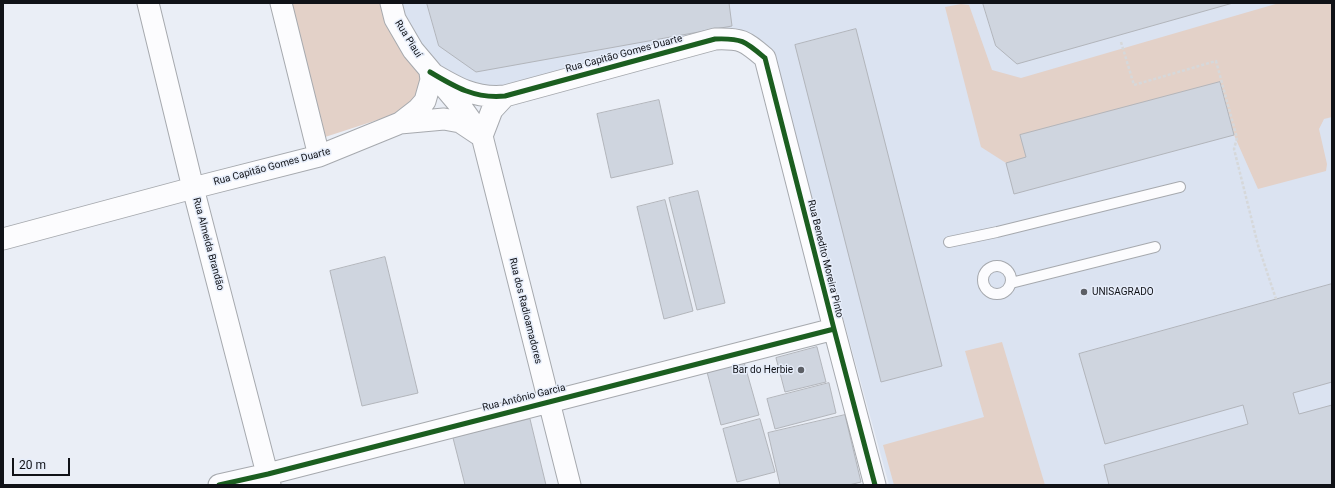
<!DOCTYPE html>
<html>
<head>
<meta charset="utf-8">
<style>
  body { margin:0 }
  #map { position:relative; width:1335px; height:488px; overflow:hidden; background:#eaeef6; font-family:Roboto,sans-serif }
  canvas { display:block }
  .frame { position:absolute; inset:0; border:4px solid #101217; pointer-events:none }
  .scale { position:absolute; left:12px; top:458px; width:58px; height:18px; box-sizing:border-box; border:2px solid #101217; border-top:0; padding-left:5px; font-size:12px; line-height:14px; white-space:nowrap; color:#101217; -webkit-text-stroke:3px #e6edfa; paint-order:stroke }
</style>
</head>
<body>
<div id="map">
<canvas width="1335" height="488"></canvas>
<div class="frame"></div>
<div class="scale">20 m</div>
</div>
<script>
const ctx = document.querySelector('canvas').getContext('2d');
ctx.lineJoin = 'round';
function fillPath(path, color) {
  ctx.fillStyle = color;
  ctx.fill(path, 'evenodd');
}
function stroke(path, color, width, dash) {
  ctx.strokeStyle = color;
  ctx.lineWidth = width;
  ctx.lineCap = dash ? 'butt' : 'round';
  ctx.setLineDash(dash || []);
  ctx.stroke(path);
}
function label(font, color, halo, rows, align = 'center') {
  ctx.font = font + ' Roboto,sans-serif';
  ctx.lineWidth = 3;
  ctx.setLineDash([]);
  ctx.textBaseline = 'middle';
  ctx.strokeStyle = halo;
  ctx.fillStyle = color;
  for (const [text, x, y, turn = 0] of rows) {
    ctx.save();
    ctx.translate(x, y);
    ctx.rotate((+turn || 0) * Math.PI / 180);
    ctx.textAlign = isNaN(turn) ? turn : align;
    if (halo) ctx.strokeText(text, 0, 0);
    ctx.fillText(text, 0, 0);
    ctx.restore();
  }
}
fillPath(new Path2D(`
  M395,3h937v482h-443l-119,-433 -38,-18 -259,65 -38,-25z`), '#dbe3f1');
fillPath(new Path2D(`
  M291,3h94l5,17 32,60 -11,29 -92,30z
  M1279,3h53v114l-8,2 -5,10 8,35 -1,7 -68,18 -24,-54 -14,-53 -194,75 -20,6 -25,-16 -36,-140 16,-3 8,1 23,65 29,8z
  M1002,342l43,143h-151l-11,-40 101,-28 -19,-66z`), '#e3d1c8');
const building = new Path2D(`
  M427,3h302l3,23 -256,46 -37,-26z
  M983,3h250l-216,61 -21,-18z
  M856,29l86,337 -61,16 -86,-337z
  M1220,82l14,53 -220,59 -8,-31 20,-6 -6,-22z
  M659,100l14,64 -62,14 -14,-64z
  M698,191l27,112 -28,7 -28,-112z
  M665,200l28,111 -29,8 -27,-112z
  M385,257l33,136 -56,13 -32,-135z
  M1332,284v98l-39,11 6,21 33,-9v80h-223l-5,-20 144,-41 -5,-19 -138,39 -26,-90z
  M817,347l9,35 -41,10 -9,-34z
  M744,362l15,53 -38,10 -14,-53z
  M829,383l7,30 -61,16 -8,-30z
  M845,415l16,67 -12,3h-69l-12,-52z
  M530,419l16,66h-81l-12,-47z
  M760,419l15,53 -38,10 -14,-53z`);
fillPath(building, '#cfd5df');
stroke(building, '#b2b5bb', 1);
const service = new Path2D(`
  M949,242l48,-10 183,-45
  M983 280a14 14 0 1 1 28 0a14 14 0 1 1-28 0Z
  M1011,283l144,-36`);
const minor = new Path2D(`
  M148,3l45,185 77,297
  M281,3l38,153
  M391,3l4,16 18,31 49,58 20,28 88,349
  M430,72c25,15 45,27 75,24l210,-57c27,-1 30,2 50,19l69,271 41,156
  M400,123l44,-4 16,3 18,12
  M482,136l10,-26 13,-14
  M3,239l190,-51 126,-32 81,-33 18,-14 7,-8 6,-21 -1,-8
  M219,485l49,-11 566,-145`);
stroke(service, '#a6a9ae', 12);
stroke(minor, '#a6a9ae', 23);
stroke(new Path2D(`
  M1121,42l13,43 82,-24 21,77 -3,11 24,96 18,54`), '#d6d8da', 2.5, [3, 2]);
stroke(service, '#fcfcfe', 10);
stroke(minor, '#fcfcfe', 21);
stroke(new Path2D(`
  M430,72c25,15 45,27 75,24l210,-57c27,-1 30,2 50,19l69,271 41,156
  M219,485l49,-11 566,-145`), '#1b5e20', 5);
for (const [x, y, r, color] of [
  [1084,292,4,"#5c5f65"],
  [801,370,4,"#5c5f65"]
]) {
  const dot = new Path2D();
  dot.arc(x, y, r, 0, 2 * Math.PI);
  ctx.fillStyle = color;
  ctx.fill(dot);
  stroke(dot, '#e6edfa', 1.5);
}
label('10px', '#101217', '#e6edfa', [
  ["Rua Piauí",408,39,58],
  ["Rua Capitão Gomes Duarte",624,54,-15],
  ["Rua Capitão Gomes Duarte",272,167,-15],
  ["Rua Almeida Brandão",208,244,75],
  ["Rua Benedito Moreira Pinto",825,259,76],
  ["Rua dos Radioamadores",525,311,76],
  ["Rua Antônio Garcia",524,398,-14]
]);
label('10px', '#101217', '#e6edfa', [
  ["UNISAGRADO",1092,292],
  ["Bar do Herbie",793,370,"right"]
], 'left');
</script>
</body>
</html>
